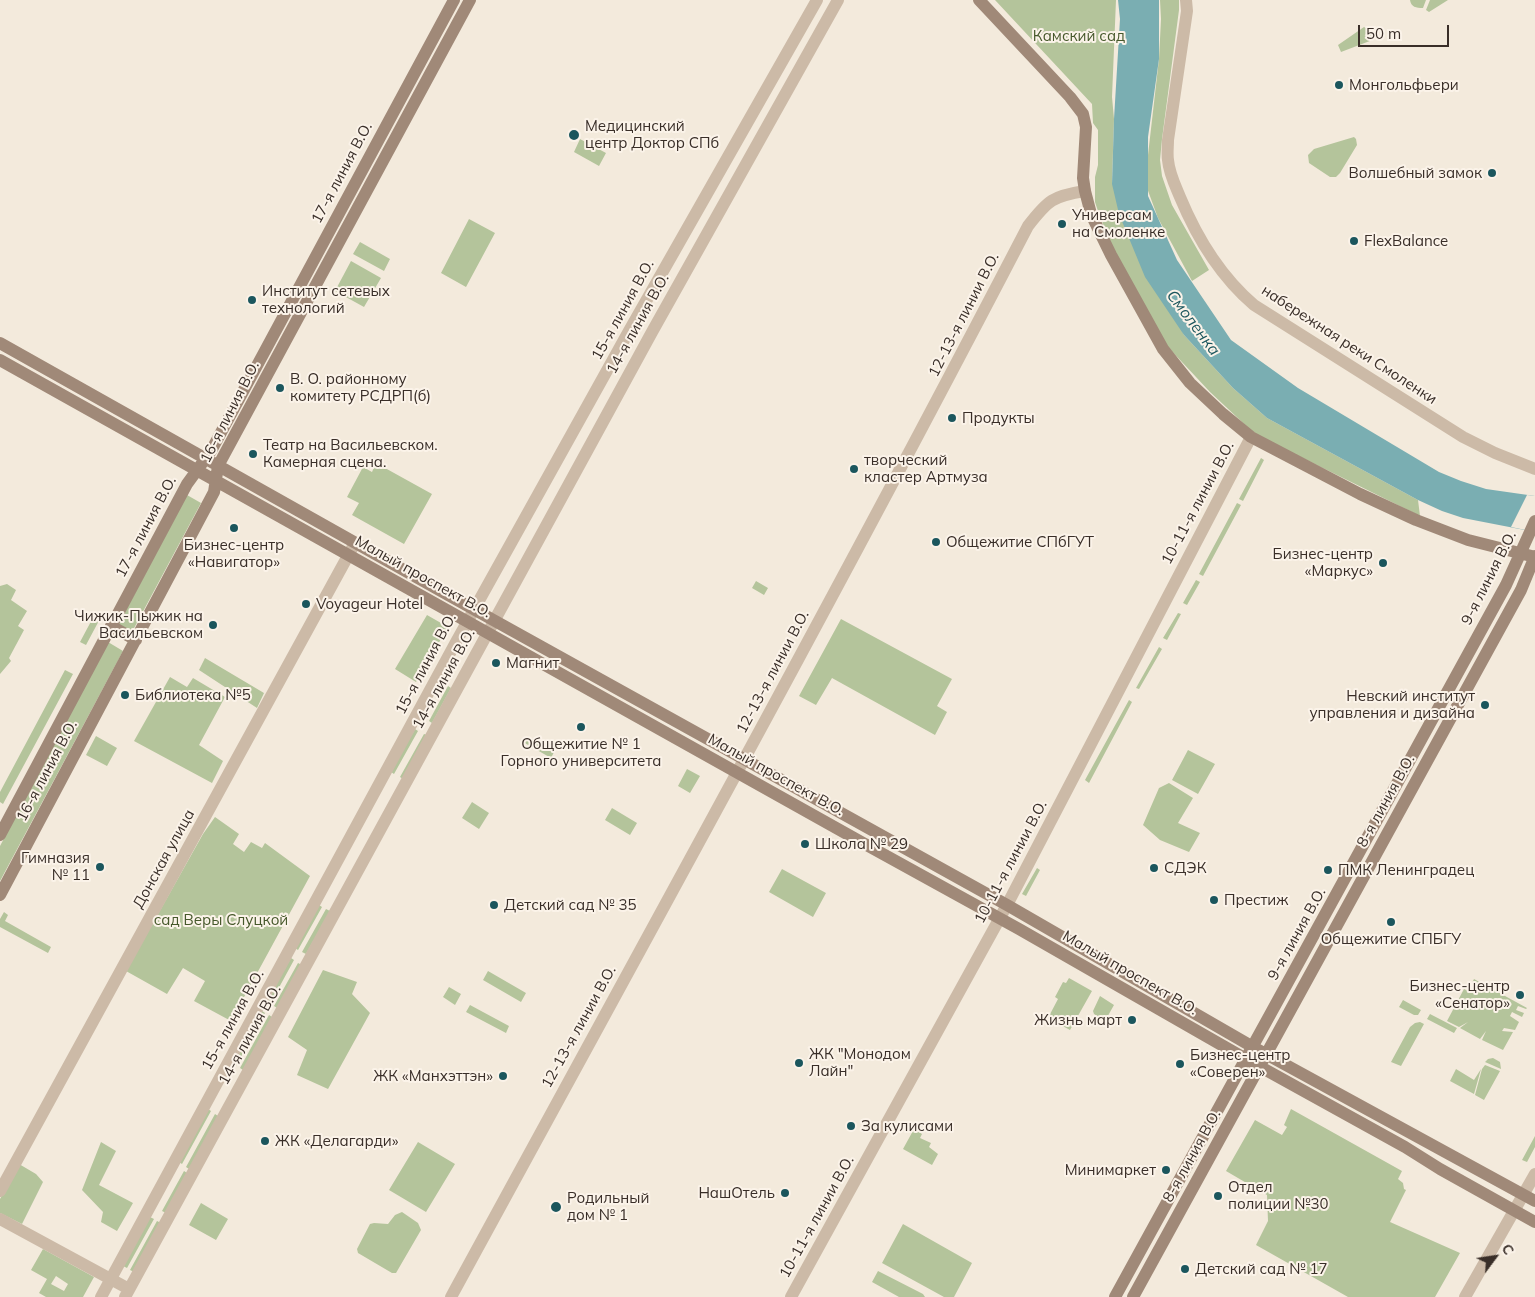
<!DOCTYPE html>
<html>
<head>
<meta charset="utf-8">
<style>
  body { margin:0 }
  #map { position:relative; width:1535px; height:1297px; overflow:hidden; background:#f3eadc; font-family:Mulish,sans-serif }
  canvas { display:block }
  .north { position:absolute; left:1470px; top:1232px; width:50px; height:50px; -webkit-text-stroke:4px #fbf3e9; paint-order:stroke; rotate:59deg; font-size:14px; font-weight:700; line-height:20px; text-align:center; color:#392e28 }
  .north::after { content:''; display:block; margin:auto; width:18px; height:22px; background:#392e28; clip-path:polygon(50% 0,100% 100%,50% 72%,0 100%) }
  .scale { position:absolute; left:1358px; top:25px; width:91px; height:22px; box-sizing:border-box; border:2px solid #392e28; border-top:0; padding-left:6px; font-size:15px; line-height:18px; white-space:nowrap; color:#392e28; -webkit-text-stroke:4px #fbf3e9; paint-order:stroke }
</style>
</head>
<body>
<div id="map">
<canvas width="1535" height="1297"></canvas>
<div class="north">С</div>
<div class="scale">50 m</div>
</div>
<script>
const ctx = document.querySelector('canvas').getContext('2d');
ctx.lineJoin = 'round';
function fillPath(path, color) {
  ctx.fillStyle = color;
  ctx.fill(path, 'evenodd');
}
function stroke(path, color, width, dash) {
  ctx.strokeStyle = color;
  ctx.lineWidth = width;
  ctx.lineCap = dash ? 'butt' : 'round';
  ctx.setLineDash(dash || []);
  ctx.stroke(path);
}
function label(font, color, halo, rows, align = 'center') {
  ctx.font = font + ' Mulish,sans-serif';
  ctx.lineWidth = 4;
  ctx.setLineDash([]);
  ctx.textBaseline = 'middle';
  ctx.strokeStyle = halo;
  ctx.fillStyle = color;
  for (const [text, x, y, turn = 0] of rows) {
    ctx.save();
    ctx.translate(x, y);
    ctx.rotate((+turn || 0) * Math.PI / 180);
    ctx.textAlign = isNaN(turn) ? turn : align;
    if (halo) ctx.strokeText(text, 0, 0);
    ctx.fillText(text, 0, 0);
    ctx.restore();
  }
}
fillPath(new Path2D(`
  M995,0h121l-4,97 2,22 -2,63 72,153 49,53 34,30 151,82 2,16 -164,-81 -46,-43 -43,-46 -51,-90 -17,-42 -4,-12v-25l3,-12v-35l-5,-7 -1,-19z
  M1160,0h19v10l-17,129 -2,21 2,16 10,29 37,65 -17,11 -34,-63 -11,-30 1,-33 11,-96 2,-40z
  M1410,0h16l-3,8c-7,0 -12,-1 -13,-8z
  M1430,0h18l-19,12 -3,-2z
  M1364,27l5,3 7,7 -1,2 -34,13 -3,-7z
  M1354,137l2,2 1,6 -17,28 -4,4h-6l-21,-14 -1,-8 6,-6z
  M580,139l26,14 -7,13 -25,-14z
  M469,219l26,14 -29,54 -25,-14z
  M360,242l30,17 -6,12 -31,-17z
  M351,261l30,17 -17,29 -29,-16z
  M1261,458l3,2 -21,41 -4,-2z
  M376,463l56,31 -28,50 -52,-29 7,-12 -12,-6 16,-30 9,5z
  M187,495l14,8 -69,129 -14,-7z
  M1237,503l4,2 -38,71 -4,-2z
  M1196,580l4,2 -13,23 -4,-2z
  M756,581l12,7 -4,7 -12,-7z
  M7,584l9,6 -5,10 16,11 -9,15 6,4 -15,28 2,3 -11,13v-88z
  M96,612l6,3 -16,30 -6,-3z
  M1178,613l3,1 -14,26 -4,-2z
  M427,615l21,12 -32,55 -21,-13z
  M841,619l111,60 -15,27 10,6 -12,23 -103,-57 -16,27 -17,-9z
  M108,642l15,9 -123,230v-35z
  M1159,647l3,2 -23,40 -3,-1z
  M205,658l59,35 -7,15 -58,-38z
  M65,670l8,4 -70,130 -3,-2v-10z
  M170,677l17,10 6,-9 32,19 -26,48 24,16 -11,22 -78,-42z
  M448,686l3,2 -19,35 -3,-2z
  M1129,700l3,2 -43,81 -4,-3z
  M415,729l3,2 -24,43 -3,-2z
  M424,734l3,1 -24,44 -3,-2z
  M96,736l21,12 -10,18 -21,-11z
  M527,736l27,16 -3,6 -28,-16z
  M1188,750l27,14 -17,30 -26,-14z
  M687,769l13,7 -10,17 -12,-7z
  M1169,783l24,15 -15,25 22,10 -11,19 -29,-12 -17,-15 16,-37z
  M472,802l17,11 -10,16 -17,-11z
  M612,808l25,15 -7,12 -25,-15z
  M215,817l24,17 -6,10 11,8 7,-10 11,6 3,-5 45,33 -79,145 -37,-20 11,-20 -22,-13 -16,26 -41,-23 77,-137z
  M1037,868l3,2 -14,26 -4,-2z
  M782,869l44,24 -13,24 -44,-25z
  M319,905l3,2 -24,43 -3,-2z
  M326,909l4,2 -24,43 -4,-2z
  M4,912l4,3 -3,6 46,26 -3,6 -48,-26v-8z
  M291,958l3,2 -24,44 -4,-2z
  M298,963l4,2 -25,43 -3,-2z
  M323,970l34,12 -5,12 18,19 -42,76 -31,-14 10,-25 -19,-13z
  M488,971l38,22 -5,9 -38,-22z
  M1069,978l23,13 -22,39 -22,-12 10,-19 -3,-2 8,-15 3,1z
  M1474,979l53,29 -1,1 -8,-3 -2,4 8,3 -2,4 -10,-5 -2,4 9,6 -4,8 -11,-2 -2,3 11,1 -10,18 -21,-10 4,-9 -6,8 -20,-11 8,-6 -9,5 -12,-6 17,-32 4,2z
  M449,987l12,7 -6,11 -12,-8z
  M1100,996l14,9 -9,16 -11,-7 -1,-3z
  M1403,1000l18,10 -3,5h-4l-15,-8z
  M470,1005l39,21 -3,7 -40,-21z
  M262,1011l3,2 -29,53 -4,-2z
  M1430,1014l27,14 -3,5 -27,-14z
  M269,1015l3,2 -29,53 -3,-2z
  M1420,1022l4,2 -23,42 -10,-4 19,-35 5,-4z
  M1493,1058l7,4 1,7 -16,-7 3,-3z
  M1485,1065l15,6 -16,29 -9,-5 7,-26z
  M1456,1069l18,11 7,-11 -7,25 -24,-13z
  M208,1109l3,2 -29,53 -3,-2z
  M1291,1109l111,62 -4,8 5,4 1,6 2,1 -16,32 70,31 -25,44h-87l-92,-52 12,-24 -1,-26 -41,-24 29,-51 27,15 5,-8 -3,-2z
  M215,1114l3,2 -29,53 -3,-2z
  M914,1129l8,5 -2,4 11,5 -2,4 9,7 -6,11 -29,-16z
  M1535,1136v11l-8,15 -5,-2z
  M101,1142l15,9 -17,34 34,18 -16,28 -16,-9 2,-10 -21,-22z
  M418,1142l37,22 -29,48 -37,-22z
  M19,1164l17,10 7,8 -21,42 -22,-11v-14z
  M184,1171l3,2 -21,40 -4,-2z
  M201,1203l27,16 -12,21 -27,-15z
  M402,1212l16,11 3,7 -25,43h-4l-34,-20 -1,-4 13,-25 4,-1 14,1 7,-9z
  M150,1217l4,2 -27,49 -4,-2z
  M157,1221l4,2 -27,49 -4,-2z
  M903,1224l69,39 -18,34h-10l-62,-34z
  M43,1249l51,28 -11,20h-37l-7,-4 8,-14 -16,-9zM56,1276l12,8 -4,7 -13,-7z
  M878,1271l45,23 2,3h-26l-27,-15z`), '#b4c49b');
fillPath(new Path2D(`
  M1118,0h41v59l-11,78v59l29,64 54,80 67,48 141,84 22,9 25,8 49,7v36l-72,-14 -21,-7 -24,-11 -151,-82 -34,-30 -49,-53 -39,-58 -26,-63 -7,-30 2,-65 6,-100z`), '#7aaeb2');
fillPath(new Path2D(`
  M1527,495l8,1v36l-24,-5z`), '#f3eadc');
stroke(new Path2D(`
  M1186,0l1,11 -19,129c0,7 -1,14 0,20 1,13 7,25 12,37 17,41 40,79 74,108l209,132 32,16 40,16
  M0,1191l355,-648
  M0,1219l129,70
  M101,1297l355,-655 173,-311 188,-331
  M125,1297l527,-965 186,-332
  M451,1297c194,-356 390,-711 577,-1071 20,-26 25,-30 57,-35
  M791,1297l216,-392 244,-468
  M1465,1297l70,-123`), '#ccbaa7', 12);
stroke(new Path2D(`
  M979,0l91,97 13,17 3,13 -3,51 2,13 6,23 20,41 52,94 27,34 33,31 28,23 109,57 56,26 52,20 67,17
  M0,343l450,253 557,309 246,142 282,154
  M0,360l863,483 156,86 227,130 159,88 35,22 95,53
  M111,626l25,14
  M0,835l187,-351 24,-33 243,-451
  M0,895l214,-403 4,-26 252,-466
  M1115,1297l391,-712 29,-64
  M1133,1297l388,-707 14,-34`), '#a08978', 12);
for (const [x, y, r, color] of [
  [1339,85,5,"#1b565d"],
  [574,135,6,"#1b565d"],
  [1492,173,5,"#1b565d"],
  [1062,224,5,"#1b565d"],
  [1354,241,5,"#1b565d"],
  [252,300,5,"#1b565d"],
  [280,388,5,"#1b565d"],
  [952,418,5,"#1b565d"],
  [253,454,5,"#1b565d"],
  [854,469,5,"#1b565d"],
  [234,528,5,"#1b565d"],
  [936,542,5,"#1b565d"],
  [1383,563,5,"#1b565d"],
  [306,604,5,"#1b565d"],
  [213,625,5,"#1b565d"],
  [496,663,5,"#1b565d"],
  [125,695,5,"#1b565d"],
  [1485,705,5,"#1b565d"],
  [581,727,5,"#1b565d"],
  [805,844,5,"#1b565d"],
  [100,867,5,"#1b565d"],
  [1154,868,5,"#1b565d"],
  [1328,870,5,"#1b565d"],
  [1214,900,5,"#1b565d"],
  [494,905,5,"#1b565d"],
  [1391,922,5,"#1b565d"],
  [1520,995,5,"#1b565d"],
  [1132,1020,5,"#1b565d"],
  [799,1063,5,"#1b565d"],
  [1180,1064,5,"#1b565d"],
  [503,1076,5,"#1b565d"],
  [851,1126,5,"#1b565d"],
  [265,1141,5,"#1b565d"],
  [1166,1170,5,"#1b565d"],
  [785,1193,5,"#1b565d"],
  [1218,1196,5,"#1b565d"],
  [556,1207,6,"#1b565d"],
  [1185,1269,5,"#1b565d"]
]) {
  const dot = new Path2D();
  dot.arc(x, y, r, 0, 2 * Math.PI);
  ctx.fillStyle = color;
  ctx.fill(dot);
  stroke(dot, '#fbf3e9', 2);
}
label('15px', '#46582b', '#fbf3e9', [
  ["Камский сад",1079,36],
  ["сад Веры Слуцкой",221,920]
]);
label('15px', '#392e28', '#fbf3e9', [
  ["Монгольфьери",1349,85],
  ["Медицинский",585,126],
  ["центр Доктор СПб",585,143],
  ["Волшебный замок",1482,173,"right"],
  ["Универсам",1072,215],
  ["на Смоленке",1072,232],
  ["FlexBalance",1364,241],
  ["Институт сетевых",262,291],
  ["технологий",262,308],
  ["В. О. районному",290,379],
  ["комитету РСДРП(б)",290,396],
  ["Продукты",962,418],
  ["Театр на Васильевском.",263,445],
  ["Камерная сцена.",263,462],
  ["творческий",864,460],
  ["кластер Артмуза",864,477],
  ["Общежитие СПбГУТ",946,542],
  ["Бизнес-центр",234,545,"center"],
  ["«Навигатор»",234,562,"center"],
  ["Бизнес-центр",1373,554,"right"],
  ["«Маркус»",1373,571,"right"],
  ["Voyageur Hotel",316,604],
  ["Чижик-Пыжик на",203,616,"right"],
  ["Васильевском",203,633,"right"],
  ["Магнит",506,663],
  ["Библиотека №5",135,695],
  ["Невский институт",1475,696,"right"],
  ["управления и дизайна",1475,713,"right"],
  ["Общежитие № 1",581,744,"center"],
  ["Горного университета",581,761,"center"],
  ["Школа № 29",815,844],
  ["Гимназия",90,858,"right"],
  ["№ 11",90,875,"right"],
  ["СДЭК",1164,868],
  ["ПМК Ленинградец",1338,870],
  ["Престиж",1224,900],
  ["Детский сад № 35",504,905],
  ["Общежитие СПБГУ",1391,939,"center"],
  ["Бизнес-центр",1510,986,"right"],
  ["«Сенатор»",1510,1003,"right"],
  ["Жизнь март",1122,1020,"right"],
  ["ЖК \"Монодом",809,1054],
  ["Лайн\"",809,1071],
  ["Бизнес-центр",1190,1055],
  ["«Соверен»",1190,1072],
  ["ЖК «Манхэттэн»",493,1076,"right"],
  ["За кулисами",861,1126],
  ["ЖК «Делагарди»",275,1141],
  ["Минимаркет",1156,1170,"right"],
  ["Отдел",1228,1187],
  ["полиции №30",1228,1204],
  ["НашОтель",775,1193,"right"],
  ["Родильный",567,1198],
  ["дом № 1",567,1215],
  ["Детский сад № 17",1195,1269]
], 'left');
label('15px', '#392e28', '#fbf3e9', [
  ["17-я линия В.О.",342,173,-62],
  ["15-я линия В.О.",623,310,-61],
  ["12-13-я линии В.О.",964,315,-63],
  ["14-я линия В.О.",638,324,-61],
  ["набережная реки Смоленки",1349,345,33],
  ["16-я линия В.О.",230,412,-63],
  ["10-11-я линии В.О.",1198,503,-62],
  ["17-я линия В.О.",146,527,-62],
  ["Малый проспект В.О.",423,577,29],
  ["9-я линия В.О.",1489,578,-63],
  ["15-я линия В.О.",426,664,-62],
  ["12-13-я линии В.О.",773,672,-62],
  ["14-я линия В.О.",444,679,-61],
  ["16-я линия В.О.",47,771,-62],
  ["Малый проспект В.О.",776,775,29],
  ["8-я линия В.О.",1386,801,-61],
  ["Донская улица",164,859,-61],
  ["10-11-я линии В.О.",1011,862,-62],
  ["9-я линия В.О.",1297,934,-61],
  ["Малый проспект В.О.",1130,973,30],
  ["15-я линия В.О.",233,1020,-61],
  ["12-13-я линии В.О.",579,1027,-61],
  ["14-я линия В.О.",250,1035,-61],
  ["8-я линия В.О.",1192,1156,-61],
  ["10-11-я линии В.О.",817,1217,-61]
]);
label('italic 16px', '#1b565d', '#fbf3e9', [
  ["Смоленка",1193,323,53]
]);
</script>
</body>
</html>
